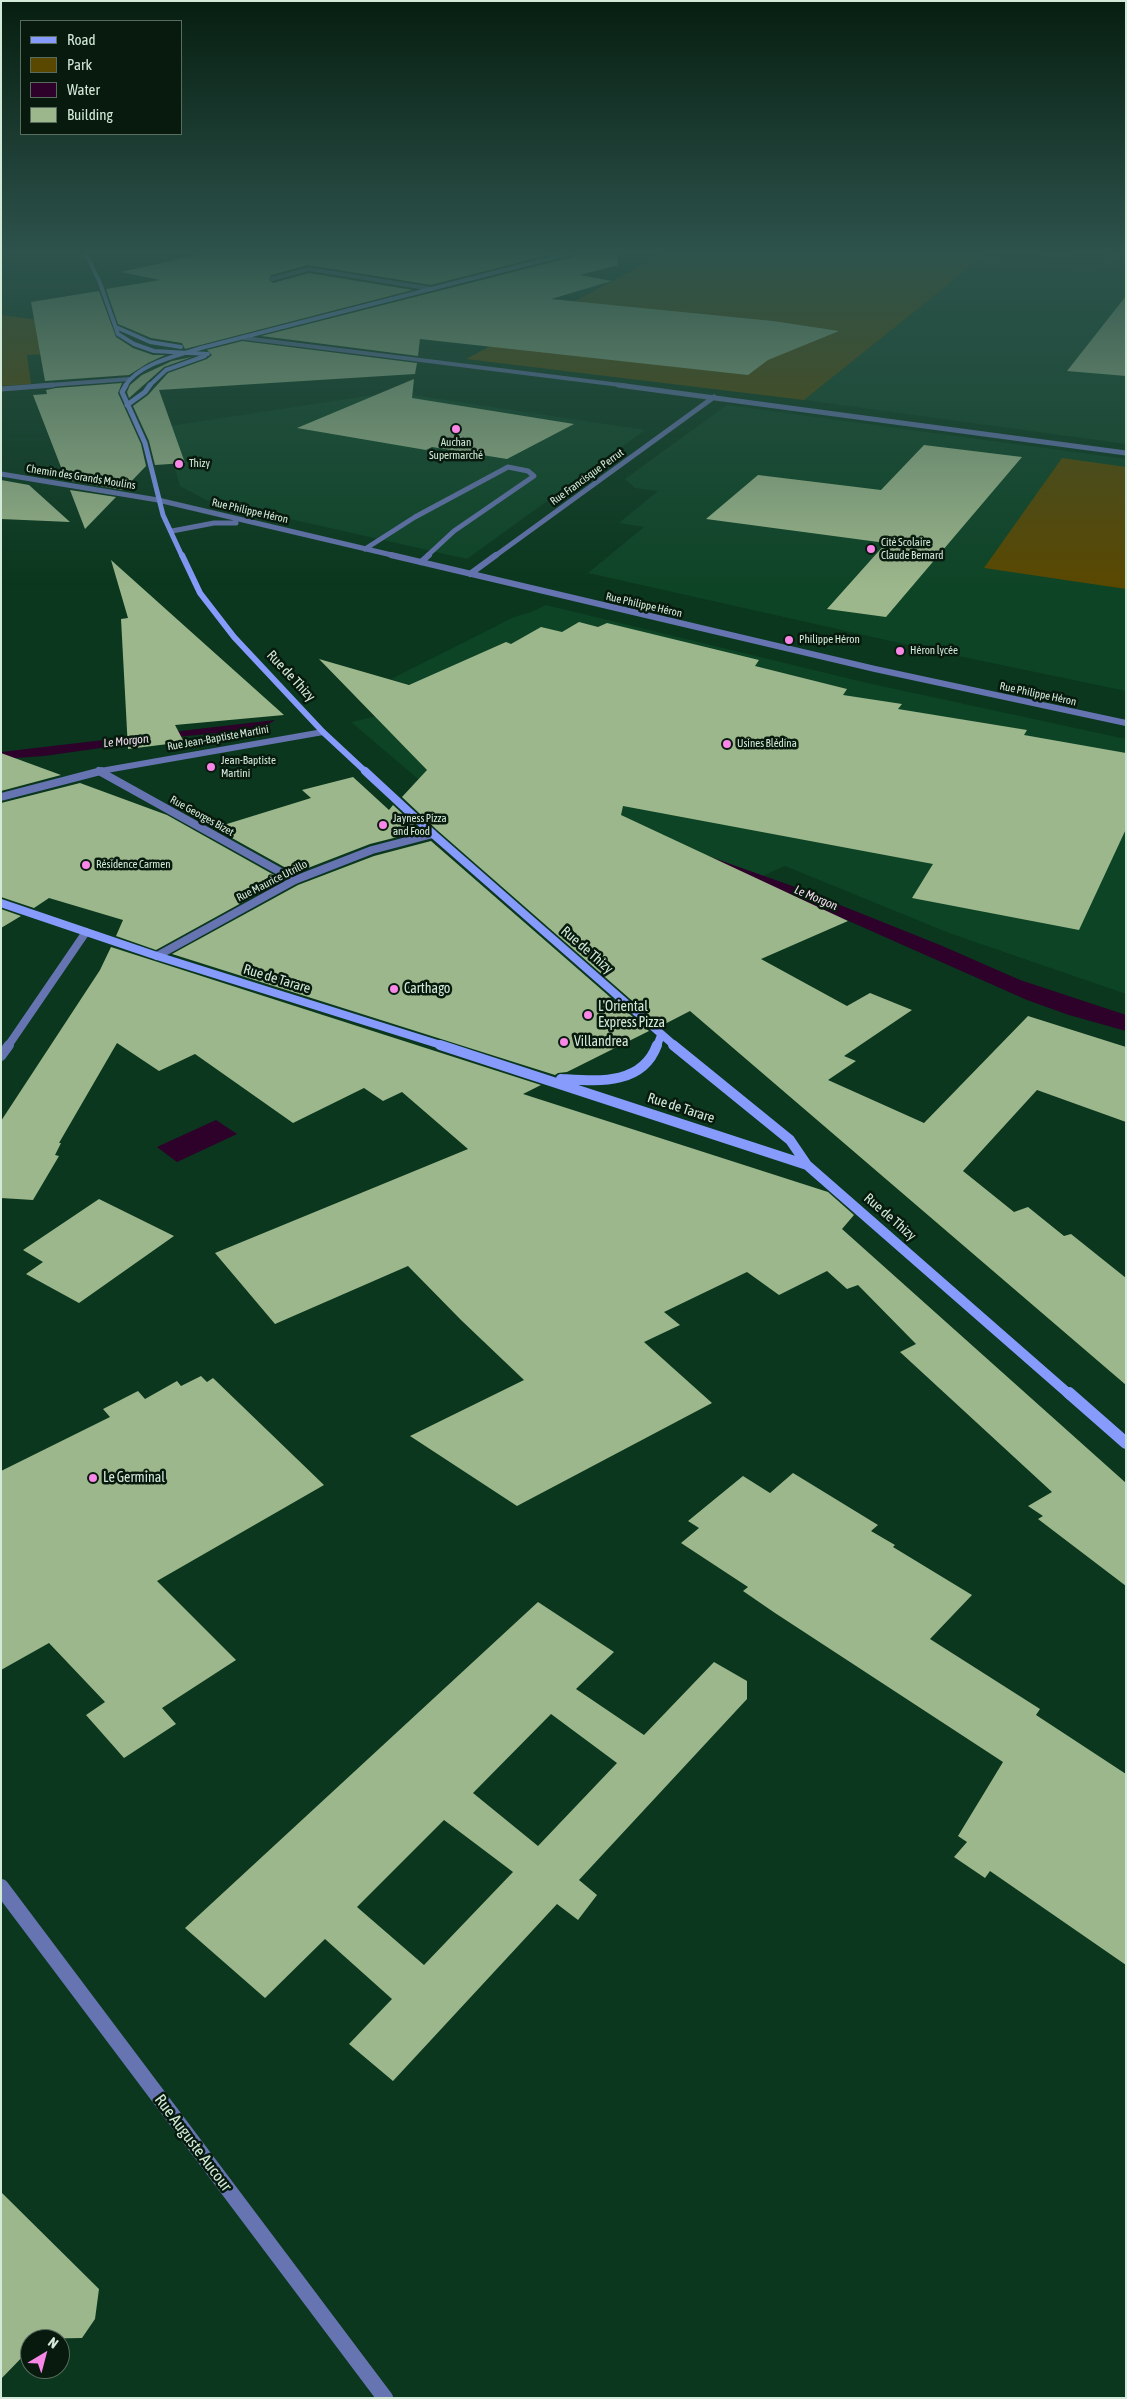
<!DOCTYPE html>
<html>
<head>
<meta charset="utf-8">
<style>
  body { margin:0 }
  #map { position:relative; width:1127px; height:2399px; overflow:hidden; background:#0a371d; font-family:"Asap Condensed",sans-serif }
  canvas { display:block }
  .frame { position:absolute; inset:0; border:2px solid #d3ead8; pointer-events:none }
  .legend { position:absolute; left:20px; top:20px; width:162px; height:115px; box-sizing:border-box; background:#081a0e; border:1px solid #596d5f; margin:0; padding:6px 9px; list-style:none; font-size:15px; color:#d3ead8 }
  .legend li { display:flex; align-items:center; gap:10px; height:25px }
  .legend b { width:25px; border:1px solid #596d5f }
  .north { position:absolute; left:20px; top:2329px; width:50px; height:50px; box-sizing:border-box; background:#081a0e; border:1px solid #596d5f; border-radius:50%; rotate:37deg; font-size:14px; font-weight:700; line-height:20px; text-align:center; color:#d3ead8 }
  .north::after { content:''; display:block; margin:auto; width:18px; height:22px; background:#f987e8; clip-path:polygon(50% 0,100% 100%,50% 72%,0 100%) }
</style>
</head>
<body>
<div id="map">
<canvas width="1127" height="2399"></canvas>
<div class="frame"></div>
<ul class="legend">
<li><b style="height:6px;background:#879bfd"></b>Road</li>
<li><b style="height:14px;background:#5a4800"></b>Park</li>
<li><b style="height:14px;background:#2e012a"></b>Water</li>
<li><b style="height:14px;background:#9db78c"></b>Building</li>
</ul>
<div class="north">N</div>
</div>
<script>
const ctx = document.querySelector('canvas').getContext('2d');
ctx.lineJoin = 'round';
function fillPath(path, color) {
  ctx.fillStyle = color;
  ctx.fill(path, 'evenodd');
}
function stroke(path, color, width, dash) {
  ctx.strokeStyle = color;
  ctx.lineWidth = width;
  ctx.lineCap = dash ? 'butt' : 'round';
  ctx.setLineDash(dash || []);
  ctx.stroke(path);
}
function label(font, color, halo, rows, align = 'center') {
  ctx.font = font + ' "Asap Condensed",sans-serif';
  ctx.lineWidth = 5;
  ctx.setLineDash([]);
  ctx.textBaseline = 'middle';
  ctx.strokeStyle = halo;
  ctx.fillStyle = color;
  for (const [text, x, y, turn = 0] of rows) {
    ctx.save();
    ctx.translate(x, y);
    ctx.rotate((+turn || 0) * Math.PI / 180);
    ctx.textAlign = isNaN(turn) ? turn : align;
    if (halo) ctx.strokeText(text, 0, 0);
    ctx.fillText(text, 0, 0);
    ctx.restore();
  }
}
fillPath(new Path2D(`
  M1111,252l15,1v191l-322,-44 179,-143 114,10z
  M393,392l252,38 -178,129 -261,-59 -26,-14 -17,-59z
  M727,405l399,54v232l-182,-38 -356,-80 56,-46 -25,-4 39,-32 -23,-3 -10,-9z
  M546,605l317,77 263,57v255l-177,-61 -164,-67 -174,77 -260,-221 104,-24 -64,-19 123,-62 17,-5z`), '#0e4426');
fillPath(new Path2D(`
  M667,252h322l-185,148 -338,-41z
  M1,315l94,12 7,25 -75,3 4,29 -30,2z
  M1062,458l64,9v122l-142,-21z`), '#5a4800');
fillPath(new Path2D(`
  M275,720l-14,9 -75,7 -142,20 -43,3v-7z
  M632,829l163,58 145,58 80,35 106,35v16l-57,-16 -42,-15 -185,-82z
  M216,1120l21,14 -60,28 -20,-15z`), '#2e012a');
fillPath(new Path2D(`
  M210,252h350l-129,33 -123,-20 -37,10 -2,5 4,3 36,-10 104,17 -228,59 -3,-6 -31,-5 -33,-14 -12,-35 54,-9 -39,-8z
  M579,252h38l1,13 -38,10 32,6 -61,18 222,22 66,10 -71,29 -20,15 -328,-36 -2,17 -157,-20 315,-80z
  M99,291l17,46 17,11 20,7h12l-17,8 -19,12 -84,6 -14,-79z
  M1126,296v80l-59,-5z
  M242,341l175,22 -2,11 -256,16 26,73 -30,2 -6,-24 -16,-35 15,-11 20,-22 39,-14 5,-4 -5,-5z
  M192,357l-28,10 -35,31 -2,-6 3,-7 12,-10 30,-14z
  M414,379l-2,19 162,26 -67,35 -75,-12 -6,3 -129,-22z
  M122,383l-4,10 23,51 5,22 -23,24 -57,-10 -33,-85 14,-1 -1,-4 10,-2z
  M924,445l98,12 -136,160 -59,-8 59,-66 -180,-24 52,-44 123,15z
  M1,480l28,5 41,37 -69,-3z
  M70,490l46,7 -31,32z
  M111,560l87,78 86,77 -109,10 9,17 -56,7 -7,-130 7,-1z
  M579,622l19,5 9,-4 152,37 -4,6 92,23 -4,6 59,9 -4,5 129,21 -3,5 102,18v76l-47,101 -167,-32 21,-34 -310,-58 -2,9 227,106 -87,38 86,47 23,-13 42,17 -68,46 12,5 -28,19 96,43 104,-107 98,31v75l-89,-32 -74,81 51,41 14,-5 36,29 7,-2 55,44v107l-436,-374 -29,15 -224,-196 -35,-33 25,-27 -108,-111 90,26 97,-43 5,2 30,-17 21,5z
  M1,753l60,22 -60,16z
  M353,777l36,33 4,-5 28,26 -51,13 -75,29 -81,-45 97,-30 -9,-8z
  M80,783l87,32 116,65 -127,70 -40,-14 7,-16 -74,-22 -15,10 -33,-11v-94z
  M431,841l218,190 -82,41 -9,1 -3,2 -383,-121 126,-69 76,-29z
  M1,909l20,7 -20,12z
  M111,947l430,138 -18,9 305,98 26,23 -12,14 284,254v103l-88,-67 5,-3 -15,-10 24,-14 -152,-140 16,-8 -58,-59 -11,4 -20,-18 -48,24 -32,-23 -83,40 16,13 -36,17 68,61 -195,103 -107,-70 114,-56 -63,-60 -53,-54 -133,58 -60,-71 253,-104 -66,-57 -19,9 -19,-13 -71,35 -98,-69 -36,17 -42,-28 -58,100h2l-6,12 4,1 -26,44 -32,-2v-77l99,-151z
  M99,1199l75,37 -95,67 -53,-29 17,-12 -20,-12z
  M201,1376l6,6 6,-4 111,107 -167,96 79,79 -74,48 14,16 -52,34 -38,-43 19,-13 -56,-59 -48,27v-199l109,-54 -7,-8 35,-18 7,8 32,-18 4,5z
  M793,1473l85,52 -7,6 24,14 -2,2 79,48 -42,44 110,70 -4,6 90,59v191l-136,-94 -5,7 -31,-21 13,-15 -9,-6 45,-74 -228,-149 -32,-22 5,-4 -67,-44 18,-15 -11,-7 55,-45 27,17z
  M538,1602l76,50 -38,37 68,46 70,-73 33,19v18l-168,181 18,15 -19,25 -21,-16 -164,177 -44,-37 43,-45 -67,-60 -60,59 -80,-70zM551,1714l66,49 -79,83 -65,-53zM444,1820l69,52 -89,93 -67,-58z
  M1,2192l98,97 -4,30 -13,19 -52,1v10l-29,30z`), '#9db78c');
stroke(new Path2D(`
  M272,279l37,-10 123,20`), '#6674b1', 4);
stroke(new Path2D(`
  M365,549l50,-32 93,-50 20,4 6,5 -80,55 -27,25`), '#6674b1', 5);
stroke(new Path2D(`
  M421,562l8,-7`), '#6674b1', 6);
stroke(new Path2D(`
  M1033,252l26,4 12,-4`), '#6674b1', 4);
stroke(new Path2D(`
  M99,771l2,1
  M95,772l228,-40`), '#6674b1', 6);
stroke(new Path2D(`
  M99,771l196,109
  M1,797l100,-26
  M157,956l138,-76 77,-30 61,-16
  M8,1046l78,-114`), '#6674b1', 8);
stroke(new Path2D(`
  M1,1056l8,-11`), '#6674b1', 10);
stroke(new Path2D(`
  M1,1887l384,511`), '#6674b1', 16);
stroke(new Path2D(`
  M244,338l384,48
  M37,386l93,-7`), '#6674b1', 4);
stroke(new Path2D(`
  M618,385l508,68
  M1,389l52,-4
  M1,474l157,26 238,56
  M172,531l42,-8h22
  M495,556l219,-159`), '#6674b1', 5);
stroke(new Path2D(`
  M391,555l484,114 251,54
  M470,574l26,-19`), '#6674b1', 6);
stroke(new Path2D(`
  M85,252l15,31 18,51 16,10 20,7 54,3
  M116,327l34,15 31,5
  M125,386c15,-23 52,-30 76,-38l374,-96
  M149,386l17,-16 39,-14`), '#879bfd', 4);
stroke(new Path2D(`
  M126,385l-4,7 23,51 18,72 19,41
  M127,405l18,-13 5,-7`), '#879bfd', 5);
stroke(new Path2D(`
  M182,555l18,38 34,44 89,95 43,40`), '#879bfd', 6);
stroke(new Path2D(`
  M365,771l68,63 242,212
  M1,903l156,53 287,90
  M657,1046l4,-11`), '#879bfd', 8);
stroke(new Path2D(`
  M440,1045l367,120
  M673,1045l117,95 17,25 263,230
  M561,1079c36,2 81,7 96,-34`), '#879bfd', 10);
stroke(new Path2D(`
  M1069,1393l57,50`), '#879bfd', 12);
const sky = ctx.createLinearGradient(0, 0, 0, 588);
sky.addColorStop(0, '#061e10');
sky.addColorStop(0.43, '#2d534c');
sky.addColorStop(1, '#2d534c00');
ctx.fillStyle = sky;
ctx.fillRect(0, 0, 1127, 588);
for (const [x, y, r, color] of [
  [456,429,5,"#f987e8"],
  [179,464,5,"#f987e8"],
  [871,549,5,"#f987e8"],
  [789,640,5,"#f987e8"],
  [900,651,5,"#f987e8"],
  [727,744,5,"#f987e8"],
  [211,767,5,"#f987e8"],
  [383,825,5,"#f987e8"],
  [86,865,5,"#f987e8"],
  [394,989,5,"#f987e8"],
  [588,1015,5,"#f987e8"],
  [564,1042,5,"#f987e8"],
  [93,1478,5,"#f987e8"]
]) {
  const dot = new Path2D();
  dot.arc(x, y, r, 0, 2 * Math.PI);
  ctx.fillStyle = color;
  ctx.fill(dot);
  stroke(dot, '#081a0e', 2);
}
label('11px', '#d3ead8', '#081a0e', [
  ["Auchan",456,443,"center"],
  ["Supermarché",456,456,"center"],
  ["Thizy",189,464],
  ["Cité Scolaire",881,543],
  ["Claude Bernard",881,556],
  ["Philippe Héron",799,640],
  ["Héron lycée",910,651],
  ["Usines Blédina",737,744],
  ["Jean-Baptiste",221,761],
  ["Martini",221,774],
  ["Jayness Pizza",393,819],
  ["and Food",393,832],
  ["Résidence Carmen",96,865]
], 'left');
label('11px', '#d3ead8', '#081a0e', [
  ["Chemin des Grands Moulins",81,477,9],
  ["Rue Francisque Perrut",587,477,-36],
  ["Rue Philippe Héron",250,511,13],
  ["Rue Philippe Héron",644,605,13],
  ["Rue Philippe Héron",1038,694,12],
  ["Rue Jean-Baptiste Martini",218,738,-10],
  ["Rue Georges Bizet",202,816,29],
  ["Rue Maurice Utrillo",272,881,-27]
]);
label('italic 12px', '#f1d9ec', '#081a0e', [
  ["Le Morgon",126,741,-6],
  ["Le Morgon",816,898,23]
]);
label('14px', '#d3ead8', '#081a0e', [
  ["Rue de Thizy",291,676,47],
  ["Rue de Thizy",587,950,41],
  ["Rue de Tarare",277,979,17],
  ["Rue de Tarare",681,1108,18],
  ["Rue de Thizy",890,1217,41]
]);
label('14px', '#d3ead8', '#081a0e', [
  ["Carthago",404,989],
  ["L'Oriental",598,1007],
  ["Express Pizza",598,1023],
  ["Villandrea",574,1042],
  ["Le Germinal",103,1478]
], 'left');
label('16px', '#d3ead8', '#081a0e', [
  ["Rue Auguste Aucour",193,2143,53]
]);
</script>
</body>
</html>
